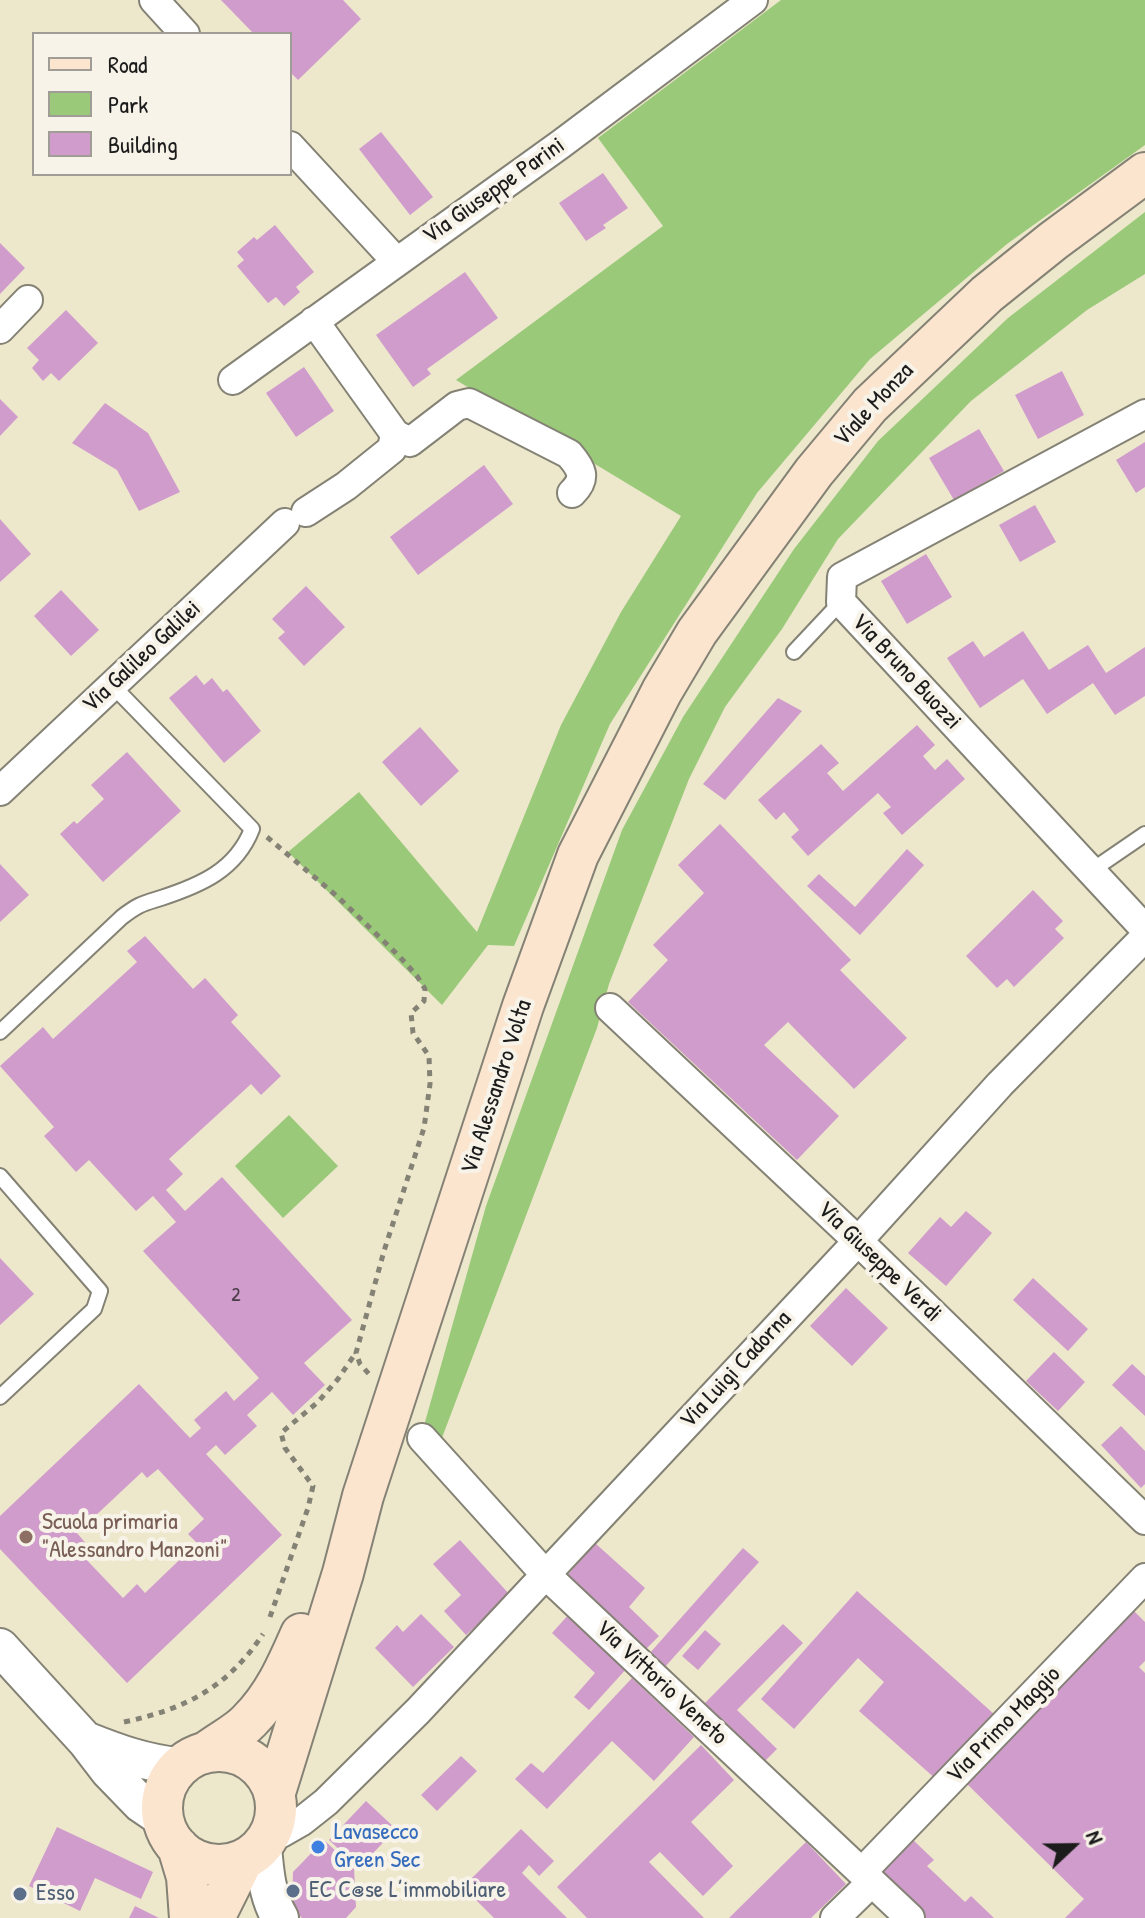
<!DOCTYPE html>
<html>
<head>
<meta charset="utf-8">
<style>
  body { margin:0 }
  #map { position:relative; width:1145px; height:1918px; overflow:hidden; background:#ede7cc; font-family:"Patrick Hand",sans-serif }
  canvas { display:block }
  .legend { position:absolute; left:32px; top:32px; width:260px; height:144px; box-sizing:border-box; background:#f7f3e8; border:2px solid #9f9d96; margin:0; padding:10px 14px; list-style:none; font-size:24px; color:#1c1c1c }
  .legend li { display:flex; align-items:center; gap:16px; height:40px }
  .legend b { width:40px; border:2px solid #9f9d96 }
  .north { position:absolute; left:1033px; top:1806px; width:80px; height:80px; -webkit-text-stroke:6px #f7f3e8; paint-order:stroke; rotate:68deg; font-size:22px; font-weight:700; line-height:32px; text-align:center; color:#1c1c1c }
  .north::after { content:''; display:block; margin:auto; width:28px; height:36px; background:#1c1c1c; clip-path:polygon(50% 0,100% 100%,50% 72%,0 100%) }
</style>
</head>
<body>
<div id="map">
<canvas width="1145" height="1918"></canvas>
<ul class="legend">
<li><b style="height:10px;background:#fce5cf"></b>Road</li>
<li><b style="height:22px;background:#9aca79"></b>Park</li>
<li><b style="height:22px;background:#d09ccc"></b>Building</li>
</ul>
<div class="north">N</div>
</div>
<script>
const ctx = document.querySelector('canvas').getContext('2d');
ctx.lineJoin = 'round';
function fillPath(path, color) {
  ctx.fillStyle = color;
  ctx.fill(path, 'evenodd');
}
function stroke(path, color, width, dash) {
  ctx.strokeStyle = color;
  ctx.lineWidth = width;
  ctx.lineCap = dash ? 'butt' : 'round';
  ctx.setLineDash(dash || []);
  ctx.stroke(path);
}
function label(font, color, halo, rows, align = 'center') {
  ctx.font = font + ' "Patrick Hand",sans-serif';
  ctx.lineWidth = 8;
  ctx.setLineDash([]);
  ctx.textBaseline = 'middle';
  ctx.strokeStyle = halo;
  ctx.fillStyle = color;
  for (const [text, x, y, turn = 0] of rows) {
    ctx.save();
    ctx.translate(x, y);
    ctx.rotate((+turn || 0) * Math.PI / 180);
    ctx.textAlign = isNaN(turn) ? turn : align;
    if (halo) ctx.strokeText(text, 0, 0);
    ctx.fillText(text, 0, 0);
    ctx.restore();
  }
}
fillPath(new Path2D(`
  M781,0h364v145l-138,99 -137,115 -113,134 -147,231 -96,222 -26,-1 -46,60 -154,-153 71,-60 118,140 84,-207 60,-113 60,-96 -225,-136 207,-154 -65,-88z
  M1145,212v62l-58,36 -116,91 -133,138 -56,90 -57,78 -36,72 -80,205 -12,44 -157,415 -15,-21 61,-216 136,-376 61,-113 111,-168 84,-108 130,-123z
  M289,1115l49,51 -55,52 -48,-52z`), '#9aca79');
fillPath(new Path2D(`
  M221,0h122l18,19 -63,61 -8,-8v-38h-36z
  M381,132l52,65 -23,18 -51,-66z
  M603,173l25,35 -25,17 3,3 -20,13 -27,-38z
  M275,225l39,47 -18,15 4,5 -16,14 -8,-9 -8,6 -31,-37 7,-6 -7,-8 17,-15 3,3z
  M0,243l25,25 -25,26z
  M465,272l33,46 -71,51 4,5 -18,13 -37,-52z
  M66,310l32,33 -39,38 -8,-8 -8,8 -11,-13 7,-8 -12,-12z
  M304,367l30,44 -38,26 -30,-44z
  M1062,371l22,44 -46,24 -23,-44z
  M0,399l18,18 -18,19z
  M105,403l43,30 32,59 -41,19 -22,-41 -45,-27z
  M979,429l25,42 -50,29 -25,-42z
  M1145,442v45l-9,6 -20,-33z
  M484,465l29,39 -95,71 -28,-38z
  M1035,505l21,37 -36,20 -21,-37z
  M0,519l31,35 -31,28z
  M926,554l26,43 -45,27 -26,-43z
  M306,586l39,41 -41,39 -26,-28 7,-6 -13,-13z
  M61,590l38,40 -28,26 -37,-40z
  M1023,631l26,39 39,-25 18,28 39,-26v49l-30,19 -22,-32 -46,31 -24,-35 -43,29 -33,-50 26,-17 11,16z
  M196,675l8,10 8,-7 11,14 4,-3 34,42 -37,32 -55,-65z
  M778,698l24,13 -77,89 -22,-16z
  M917,725l18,20 -12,11 12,14 12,-11 18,20 -63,56 -19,-22 8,-6 -13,-14 -70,63 -17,-19 8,-7 -15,-18 -8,8 -18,-20 63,-56 18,19 -12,10 16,18z
  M420,727l39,44 -38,35 -39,-44z
  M127,752l54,59 -78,71 -43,-48 14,-13 3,3 27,-25 -13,-14z
  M720,824l131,136 -11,10 67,68 -53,51 -66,-67 -24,23 75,71 -42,44 -169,-158 40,-42 -15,-15 51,-52 -26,-28z
  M907,849l17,16 -64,70 -53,-49 12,-12 36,33z
  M0,864l29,31 -29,27z
  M1033,890l30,31 -8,8 9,9 -50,49 -7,-8 -10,9 -31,-32z
  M145,936l48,53 12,-11 33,37 -7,7 50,54 -20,19 -10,-11 -82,75 14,15 -17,16 19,21 37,-34 130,143 -48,43 21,22 -32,30 -21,-23 -25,23 10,11 -32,29 -9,-10 -10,9 76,81 -155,148 -127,-134v-33l139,-132 51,54 11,-10 -7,-8 32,-29 8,10 25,-23 -116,-127 33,-29 -23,-26 -17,15 -47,-51 -13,12 -32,-36 10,-9 -54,-61 43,-39 10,12 84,-77 -10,-11zM158,1469l46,50 -16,15 9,9 -52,50 -8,-9 -14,14 -42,-44 7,-8 -11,-13 65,-61 5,6z
  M966,1211l26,22 -46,53 -38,-33 32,-36 11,10z
  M0,1258l34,36 -34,31z
  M1033,1278l55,51 -20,22 -55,-51z
  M846,1288l42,40 -36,38 -42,-40z
  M1054,1352l31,30 -27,29 -32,-30z
  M1132,1364l13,12v40l-33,-31z
  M1121,1426l24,25v33l-4,4 -40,-43z
  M460,1540l50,55 -44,40 -22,-24 17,-16 -28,-31z
  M595,1543l50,45 -16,19 30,29 -15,15 -78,-74z
  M743,1548l16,14 -95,106 -15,-14z
  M857,1591l138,124 -58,65 -78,-69 25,-29 -26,-24 -64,71 -33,-30z
  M1133,1610l12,12v39l-6,6 6,6v245h-80l19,-19 -119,-117z
  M570,1613l58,54 -39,43 -15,-13 21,-24 -43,-40z
  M421,1614l33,33 -41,40 -38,-39 22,-23 6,7z
  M783,1624l20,19 -66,67 40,39 -17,17 -59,-59z
  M705,1630l16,14 -23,26 -16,-14z
  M632,1678l62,59 -40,44 -42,-40 -65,68 -32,-30 16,-16 12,10z
  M701,1745l33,35 -43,42 42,44 -30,30 -43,-44 -11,10 55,56h-117l-30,-31z
  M461,1756l16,15 -40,40 -16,-16z
  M366,1801l30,28 -37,39 -30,-28z
  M57,1827l96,45 -12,27 -46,-21 -15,33 -51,-25z
  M521,1829l33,32 -15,15 -10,-11 -7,8 45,45h-73l-31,-31z
  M910,1837l24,23 -7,6 38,36 6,-6 23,22h-73l-46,-44z
  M324,1840l30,28 2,39 -10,11h-44l-10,-9 1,-37z
  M806,1842l40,42 -35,34h-82z
  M135,1906l24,12h-30z`), '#d09ccc');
const service = new Path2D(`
  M794,652l47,-50
  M1091,871l54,-37
  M0,1032l122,-115c17,-13 20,-13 39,-19 40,-13 75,-28 91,-69l-140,-144
  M0,1176l100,115 -6,18 -94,88`);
const minor = new Path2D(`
  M154,0l31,34
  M290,146l106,115
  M314,321l81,113 15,8 47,-36 12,-3 100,51c13,15 18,24 3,39
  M0,329l28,-29
  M233,380l328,-236 192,-144
  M1145,414l-303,163 -1,25 304,327
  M306,512l40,-26 46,-37 3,-15
  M0,791l285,-268
  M610,1008l248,233 287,279
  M422,1438l123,136 365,344
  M267,1837l14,-4 21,-12 24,-19 92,-91 440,-470 142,-157 145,-147
  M862,1872l283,-294
  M835,1918l37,-36`);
const tertiary = new Path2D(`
  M0,1647l86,94 23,30 32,33 22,15
  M88,1741c30,12 58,22 90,25
  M263,1846c2,25 4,50 17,72`);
const secondary = new Path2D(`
  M162 1808a57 57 0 1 1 114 0a57 57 0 1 1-114 0Z
  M208,1751c13,-10 30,-18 41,-30 25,-25 38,-55 52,-87
  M276,1789l67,-216 20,-77 160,-490 55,-151 84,-164 35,-59 117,-160 56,-67 117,-111 66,-53 92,-68
  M178,1847l9,30 3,41
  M214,1918l29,-58`);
stroke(service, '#848274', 18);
stroke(minor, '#848274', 32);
stroke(tertiary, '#848274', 40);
stroke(secondary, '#848274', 44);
stroke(new Path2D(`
  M267,837l71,60 62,60 17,19 8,13 -1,12 -13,12 2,20 16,23 1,28 -6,44 -40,123 -28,102 4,11 9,10
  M270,1617l38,-109 5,-22 -28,-38 -4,-15 37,-31 20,-23 17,-25
  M124,1722c62,-13 104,-35 139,-88`), '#848274', 5, [6, 6]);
stroke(service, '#fff', 14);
stroke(minor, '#fff', 28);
stroke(tertiary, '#fff', 36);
stroke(secondary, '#fce5cf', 40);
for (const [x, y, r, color] of [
  [26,1537,8,"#8d6e63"],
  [318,1847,8,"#3f7fe0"],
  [293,1891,8,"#5c6f8a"],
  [20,1894,8,"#5c6f8a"]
]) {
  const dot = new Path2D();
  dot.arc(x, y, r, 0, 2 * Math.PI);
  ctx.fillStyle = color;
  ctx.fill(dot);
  stroke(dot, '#f7f3e8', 3);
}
label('20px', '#493c48', null, [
  ["2",236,1296]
]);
label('24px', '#1c1c1c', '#f7f3e8', [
  ["Via Giuseppe Parini",494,191,-35],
  ["Viale Monza",874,405,-47],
  ["Via Galileo Galilei",142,657,-43],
  ["Via Bruno Buozzi",906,672,47],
  ["Via Alessandro Volta",497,1087,-72],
  ["Via Giuseppe Verdi",879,1262,44],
  ["Via Luigi Cadorna",736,1370,-47],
  ["Via Vittorio Veneto",661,1683,43],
  ["Via Primo Maggio",1004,1725,-46]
]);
label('24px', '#785e54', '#f7f3e8', [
  ["Scuola primaria",42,1523],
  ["\"Alessandro Manzoni\"",42,1551]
], 'left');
label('24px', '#366cbe', '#f7f3e8', [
  ["Lavasecco",334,1833],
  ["Green Sec",334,1861]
], 'left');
label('24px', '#4e5e75', '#f7f3e8', [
  ["EC C@se L’immobiliare",309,1891],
  ["Esso",36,1894]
], 'left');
</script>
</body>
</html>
